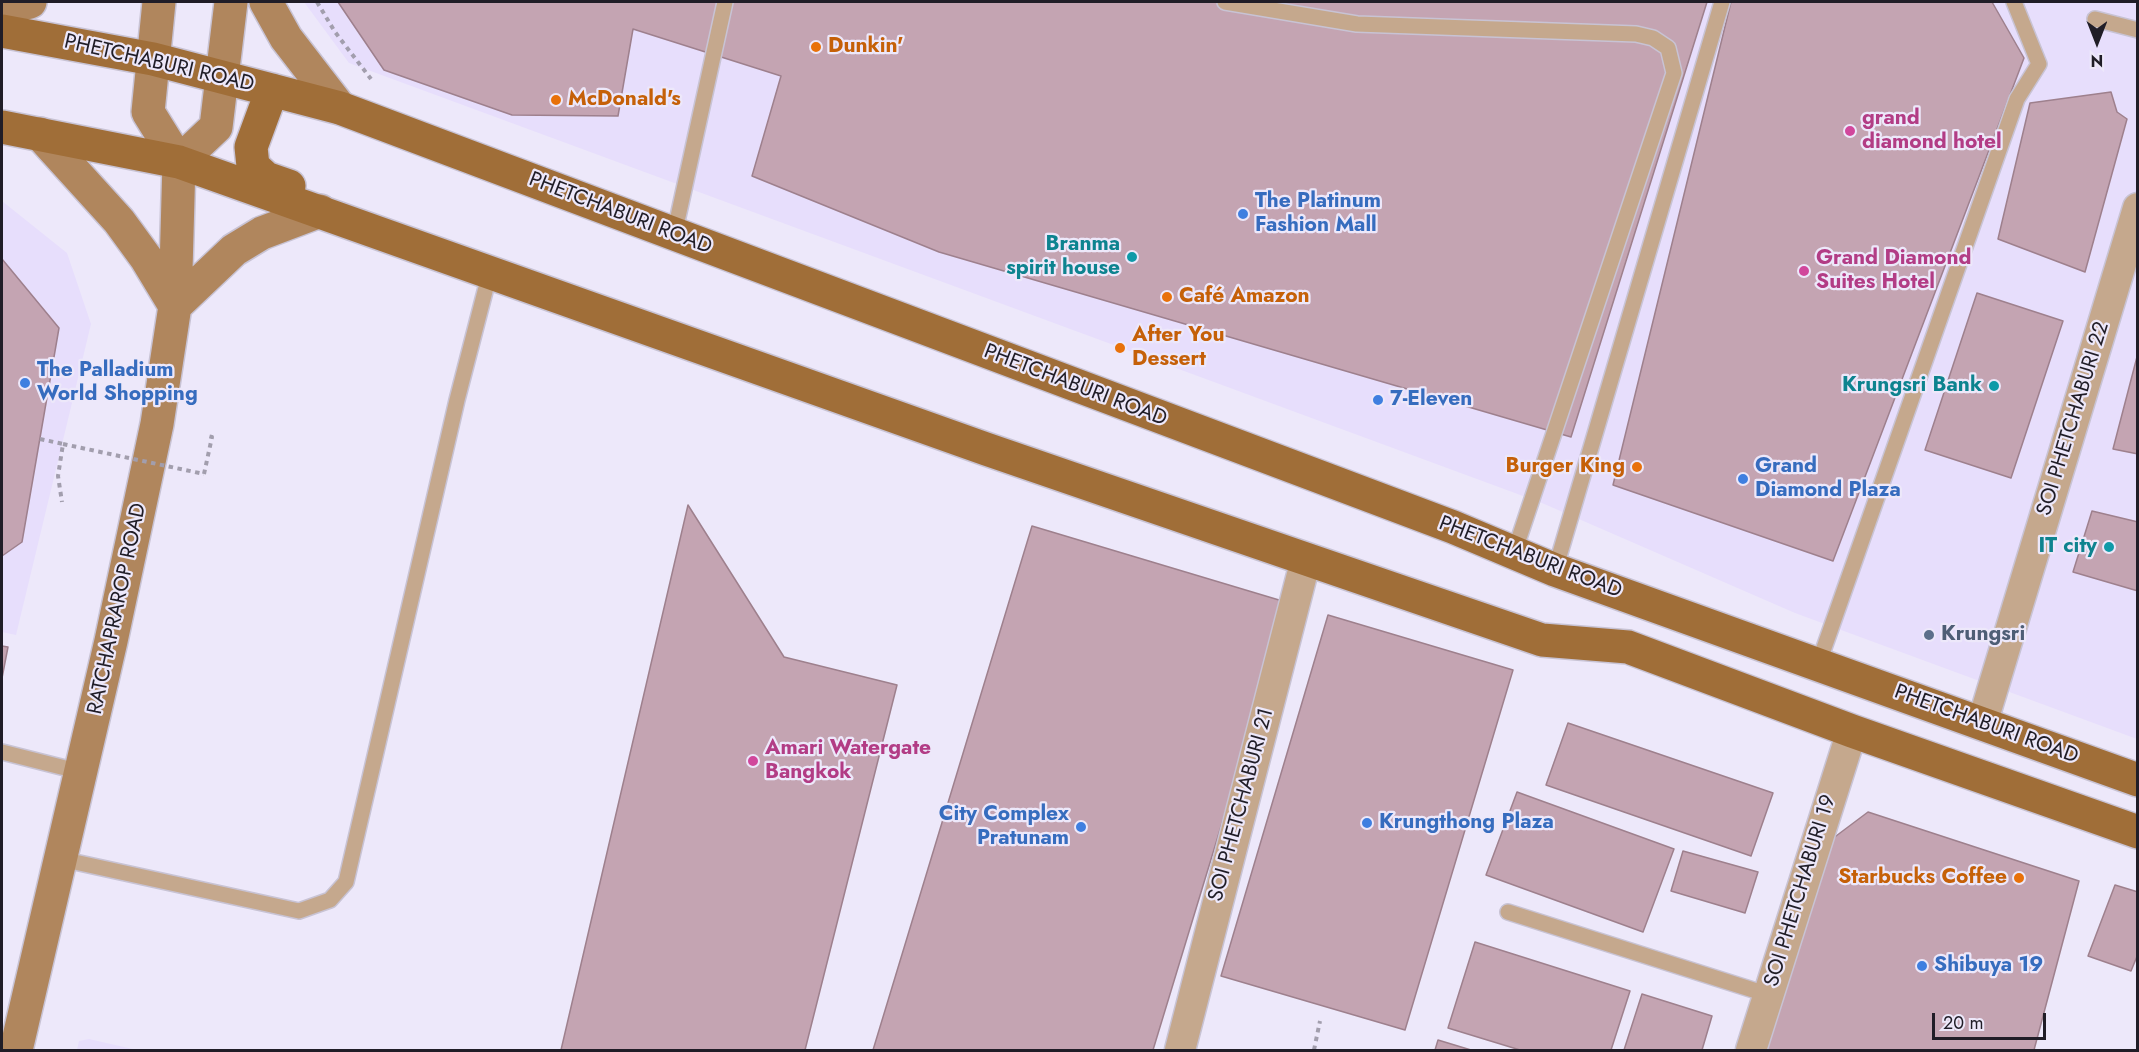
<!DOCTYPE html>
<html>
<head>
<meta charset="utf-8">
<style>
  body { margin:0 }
  #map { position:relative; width:2139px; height:1052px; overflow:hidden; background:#ede8fa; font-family:Jost,sans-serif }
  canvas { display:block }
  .frame { position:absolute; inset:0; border:3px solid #201d27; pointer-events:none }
  .north { position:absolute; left:2067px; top:12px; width:60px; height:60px; -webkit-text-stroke:4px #ede8fa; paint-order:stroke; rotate:180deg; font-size:16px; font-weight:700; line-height:24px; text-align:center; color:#201d27 }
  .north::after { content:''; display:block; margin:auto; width:21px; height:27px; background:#201d27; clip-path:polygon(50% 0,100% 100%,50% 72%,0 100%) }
  .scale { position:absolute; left:1932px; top:1013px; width:114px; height:27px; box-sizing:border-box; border:3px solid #201d27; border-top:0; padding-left:8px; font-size:18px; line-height:21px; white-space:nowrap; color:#201d27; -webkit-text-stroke:4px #ede8fa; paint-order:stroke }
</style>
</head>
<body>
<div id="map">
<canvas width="2139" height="1052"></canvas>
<div class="frame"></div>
<div class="north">N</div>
<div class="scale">20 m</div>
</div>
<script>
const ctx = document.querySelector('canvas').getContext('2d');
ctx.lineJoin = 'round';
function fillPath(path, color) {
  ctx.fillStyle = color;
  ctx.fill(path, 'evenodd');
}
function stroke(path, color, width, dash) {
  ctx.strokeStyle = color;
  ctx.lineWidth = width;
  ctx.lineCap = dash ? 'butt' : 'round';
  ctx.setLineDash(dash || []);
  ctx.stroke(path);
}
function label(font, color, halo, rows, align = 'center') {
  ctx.font = font + ' Jost,sans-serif';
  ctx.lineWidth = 4.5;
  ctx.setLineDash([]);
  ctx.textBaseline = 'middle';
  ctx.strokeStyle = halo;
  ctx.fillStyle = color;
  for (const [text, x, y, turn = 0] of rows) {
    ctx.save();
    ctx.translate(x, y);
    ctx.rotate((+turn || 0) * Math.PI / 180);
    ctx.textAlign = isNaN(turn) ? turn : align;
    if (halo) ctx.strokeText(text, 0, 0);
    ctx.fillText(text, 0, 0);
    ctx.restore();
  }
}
fillPath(new Path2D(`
  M304,2h1833v737l-342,-126 -253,-110 -1193,-440z
  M2,201l65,52 24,71 -75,311 -14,-3z
  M89,1039l48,11h-60l2,-9z`), '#e7defc');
const building = new Path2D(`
  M338,2h1369l-136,435 -632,-185 -187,-76 29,-100 -148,-47 -15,87 -106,-1 -128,-45z
  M1731,2h261l32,56 -191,503 -220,-76z
  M2111,92l6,20 10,7 -42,153 -87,-33 32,-136z
  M2,259l57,69 -37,214 -20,14z
  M1977,293l86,28 -52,157 -86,-28z
  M2138,353v101l-25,-5z
  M688,505l96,152 113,28 -92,365h-244z
  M2092,511l46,11v69l-65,-19z
  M1032,526l257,77 -136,447h-280z
  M1328,615l185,55 -108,360 -184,-54z
  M2,646l6,1 -6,31z
  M1568,723l205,70 -22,63 -205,-71z
  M1517,792l157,57 -31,83 -157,-57z
  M1868,812l211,69 -45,169h-275l69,-208z
  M1683,851l75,21 -13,41 -74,-22z
  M2115,885l23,7v62l-7,17 -43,-15z
  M1475,942l155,49 -19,59h-91l-72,-22z
  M1642,994l70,22 -10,34h-78z
  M1438,1040l33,10h-36z`);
fillPath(building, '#c4a4b2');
stroke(building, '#9e808d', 1.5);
const lane = new Path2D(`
  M1225,2l132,22 279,10 17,4 15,10 6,25 -160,480
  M2095,19l43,11
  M674,235l51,-233
  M1555,570l167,-568
  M1818,665l199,-566 22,-35 -25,-62
  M2,752l79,20
  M61,859l238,52 31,-11 16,-18 111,-482 33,-128
  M1508,912l261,83`);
const street = new Path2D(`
  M1982,724l156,-516
  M1180,1050l126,-491
  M1751,1050l101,-319`);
const secondary = new Path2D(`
  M159,2l-11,110 31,50
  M266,2l20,36 54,70
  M2,8l28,-6
  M40,134l79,87 27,37 29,48
  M179,162l37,-35 15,-125
  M175,306l59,-56 28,-17 58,-22
  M16,1050l95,-409 46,-217 18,-118 4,-144`);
const primary = new Path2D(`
  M2,31l151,28 187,49 1113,419 102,43 583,210
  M272,90l-21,57 2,19 13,12 23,8
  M2,127l177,35 807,287 320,110 236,81 86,7 224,84 286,101`);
stroke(lane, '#c8c3d4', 18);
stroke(street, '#c8c3d4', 33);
stroke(secondary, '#c8c3d4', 36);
stroke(primary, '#c8c3d4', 36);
stroke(new Path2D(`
  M317,2l18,30 36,47
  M40,439l23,5 -5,32 4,26
  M204,474l8,-37 -4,-1
  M1314,1050l6,-29`), '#a29ead', 4, [4.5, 4.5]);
stroke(lane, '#c5a88d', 15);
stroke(street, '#c5a88d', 30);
stroke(secondary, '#b0865d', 33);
stroke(primary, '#a06e38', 33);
stroke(new Path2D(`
  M63,444l141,30`), '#a29ead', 4, [4.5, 4.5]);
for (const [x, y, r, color] of [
  [816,47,6,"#e8710a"],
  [556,100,6,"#e8710a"],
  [1850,131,6,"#d1479c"],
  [1243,214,6,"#3f7fe0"],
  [1132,257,6,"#0f9aa8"],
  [1804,271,6,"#d1479c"],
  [1167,297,6,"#e8710a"],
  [1120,348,6,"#e8710a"],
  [25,383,6,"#3f7fe0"],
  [1994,386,6,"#0f9aa8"],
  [1378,400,6,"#3f7fe0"],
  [1637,467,6,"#e8710a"],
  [1743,479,6,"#3f7fe0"],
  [2109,547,6,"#0f9aa8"],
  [1929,635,6,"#5c6f8a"],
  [753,761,6,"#d1479c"],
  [1367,823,6,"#3f7fe0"],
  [1081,827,6,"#3f7fe0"],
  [2019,878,6,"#e8710a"],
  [1922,966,6,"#3f7fe0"]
]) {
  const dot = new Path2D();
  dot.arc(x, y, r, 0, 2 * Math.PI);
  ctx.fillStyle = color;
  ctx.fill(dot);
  stroke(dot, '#ede8fa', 2);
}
label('bold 21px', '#c56008', '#ede8fa', [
  ["Dunkin'",828,47],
  ["McDonald's",568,100],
  ["Café Amazon",1179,297],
  ["After You",1132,336],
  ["Dessert",1132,360],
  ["Burger King",1625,467,"right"],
  ["Starbucks Coffee",2007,878,"right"]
], 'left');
label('21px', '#201d27', '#ede8fa', [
  ["PHETCHABURI ROAD",159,64,13],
  ["PHETCHABURI ROAD",620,214,21],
  ["PHETCHABURI ROAD",1075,386,21],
  ["SOI PHETCHABURI 22",2074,419,-73],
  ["PHETCHABURI ROAD",1530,558,21],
  ["RATCHAPRAROP ROAD",118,609,-78],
  ["PHETCHABURI ROAD",1986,725,20],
  ["SOI PHETCHABURI 21",1242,805,-75],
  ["SOI PHETCHABURI 19",1801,891,-73]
]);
label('bold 21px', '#b23c85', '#ede8fa', [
  ["grand",1862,119],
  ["diamond hotel",1862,143],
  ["Grand Diamond",1816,259],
  ["Suites Hotel",1816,283],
  ["Amari Watergate",765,749],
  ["Bangkok",765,773]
], 'left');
label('bold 21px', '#366cbe', '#ede8fa', [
  ["The Platinum",1255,202],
  ["Fashion Mall",1255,226],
  ["The Palladium",37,371],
  ["World Shopping",37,395],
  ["7-Eleven",1390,400],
  ["Grand",1755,467],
  ["Diamond Plaza",1755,491],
  ["City Complex",1069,815,"right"],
  ["Pratunam",1069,839,"right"],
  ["Krungthong Plaza",1379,823],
  ["Shibuya 19",1934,966]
], 'left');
label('bold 21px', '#0d838f', '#ede8fa', [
  ["Branma",1120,245],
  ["spirit house",1120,269],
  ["Krungsri Bank",1982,386],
  ["IT city",2097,547]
], 'right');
label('bold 21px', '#4e5e75', '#ede8fa', [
  ["Krungsri",1941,635]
], 'left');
</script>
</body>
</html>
